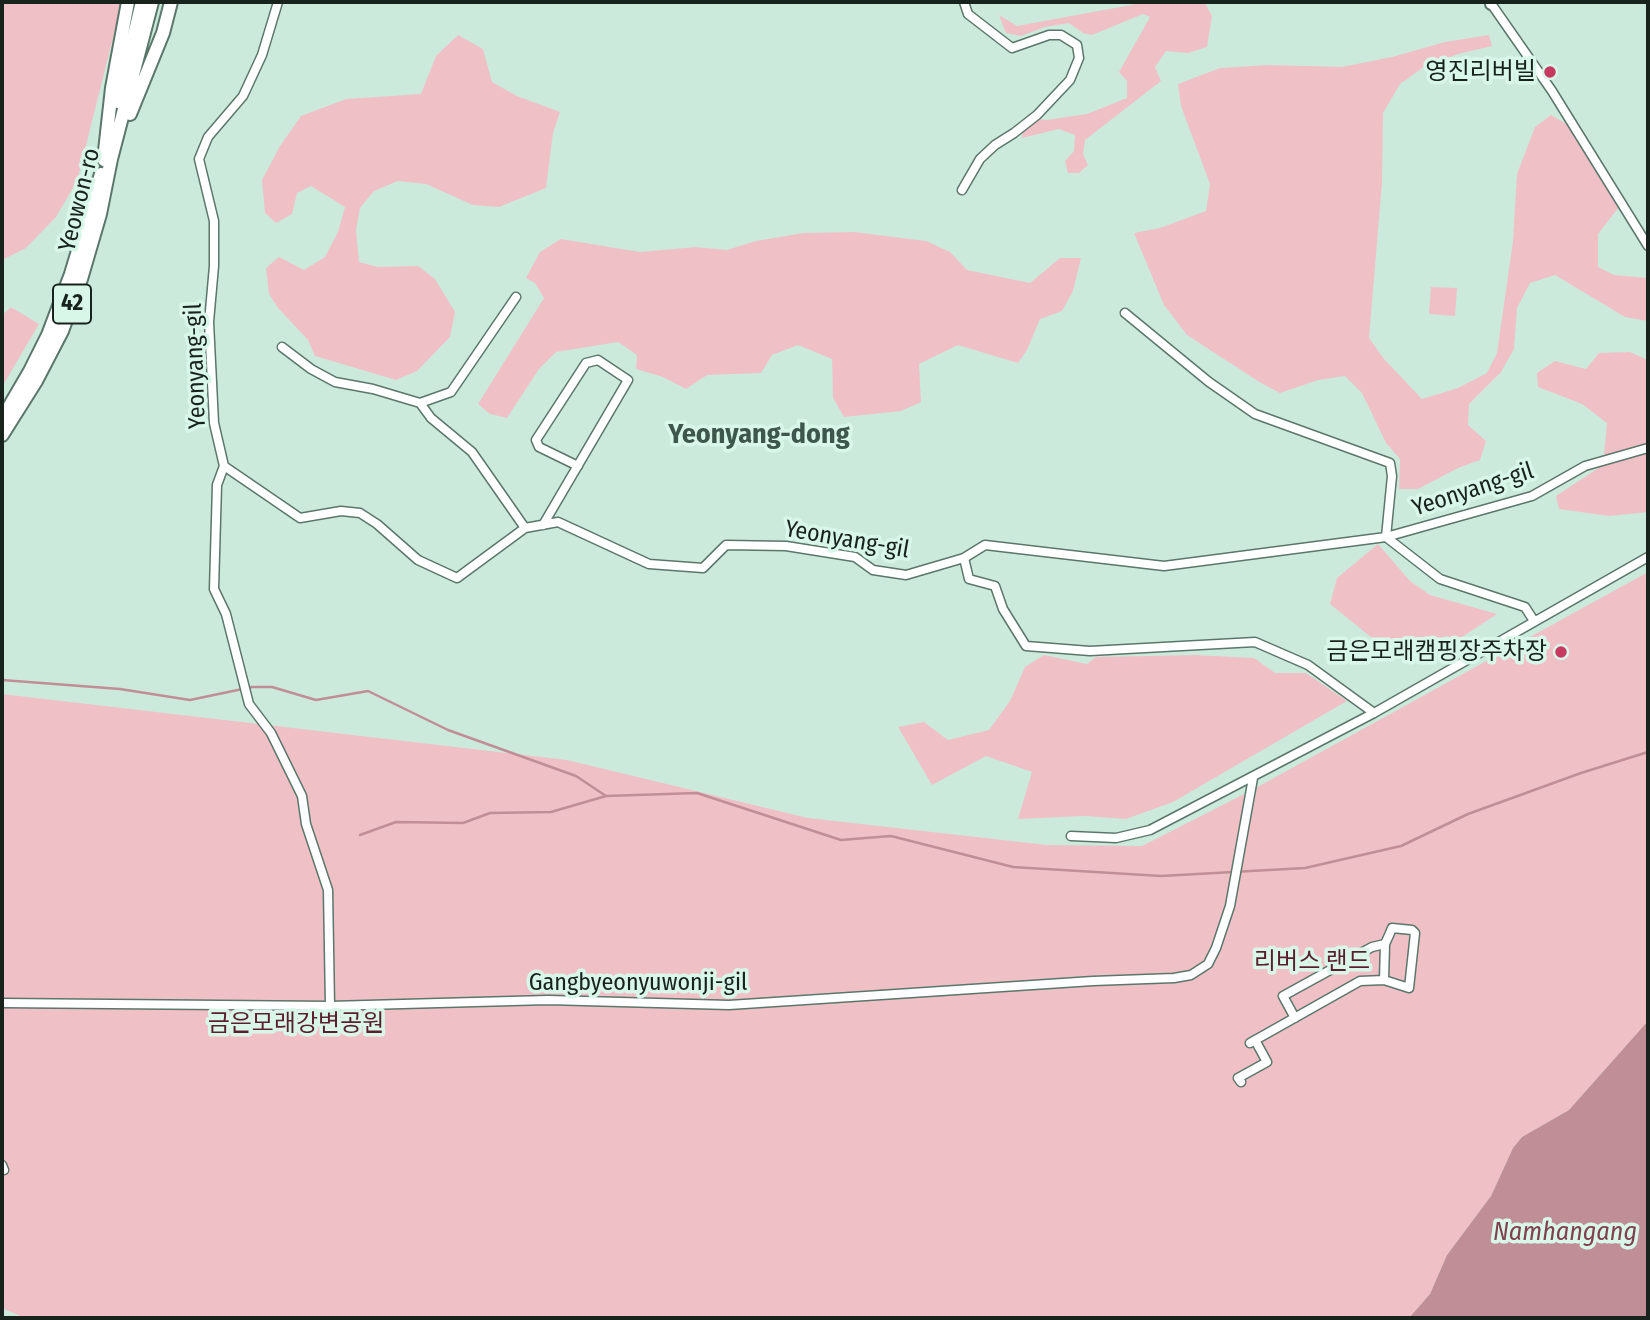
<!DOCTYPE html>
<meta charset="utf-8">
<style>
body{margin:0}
#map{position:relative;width:1650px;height:1320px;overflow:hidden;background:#cceadc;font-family:"Fira Sans Condensed",sans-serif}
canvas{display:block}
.frame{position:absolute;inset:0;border:4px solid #18231e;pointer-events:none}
</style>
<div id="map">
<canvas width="1650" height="1320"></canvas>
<div class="frame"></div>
</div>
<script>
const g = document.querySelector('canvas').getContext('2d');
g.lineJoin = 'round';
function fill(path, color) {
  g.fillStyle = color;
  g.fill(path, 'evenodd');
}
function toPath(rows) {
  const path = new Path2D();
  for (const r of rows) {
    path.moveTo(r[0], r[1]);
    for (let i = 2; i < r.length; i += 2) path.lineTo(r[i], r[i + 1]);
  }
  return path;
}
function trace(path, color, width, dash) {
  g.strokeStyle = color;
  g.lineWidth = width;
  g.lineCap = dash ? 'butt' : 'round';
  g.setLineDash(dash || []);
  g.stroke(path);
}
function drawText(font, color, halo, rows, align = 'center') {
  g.font = font + ' "Fira Sans Condensed","Noto Sans KR",sans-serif';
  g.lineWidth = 7;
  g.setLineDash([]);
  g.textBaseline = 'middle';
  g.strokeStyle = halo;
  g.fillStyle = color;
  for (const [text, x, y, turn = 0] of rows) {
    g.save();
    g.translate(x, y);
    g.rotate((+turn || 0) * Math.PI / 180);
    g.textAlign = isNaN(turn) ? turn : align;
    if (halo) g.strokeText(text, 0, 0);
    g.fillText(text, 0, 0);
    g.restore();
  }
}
fill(toPath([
 [2,2,122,2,77,181,56,217,26,248,2,260],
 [1147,2,1207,2,1206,5,1212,16,1207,47,1188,53,1166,51,1155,67,1161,81,1085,140,1083,154,1088,165,1079,173,1068,173,1065,161,1074,151,1075,135,1059,129,1022,138,1023,130,1036,119,1047,120,1087,114,1127,98,1127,81,1119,72,1150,17,1143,14,1092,35,1083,33,1069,23,1045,27,1021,36,1006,33,999,15,1017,26],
 [458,35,483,49,492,82,517,96,560,112,553,133,546,188,499,207,473,205,426,184,398,181,374,191,360,208,356,230,359,262,378,267,418,266,435,279,455,312,450,337,417,371,396,380,315,356,308,340,278,308,269,294,266,268,279,257,304,270,325,257,338,232,345,207,311,186,297,193,292,214,276,223,265,213,262,180,280,146,301,116,346,99,421,94,436,56],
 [1489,35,1492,46,1458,54,1424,67,1400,84,1383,113,1382,183,1369,338,1384,359,1422,399,1458,388,1487,373,1497,353,1513,241,1517,174,1535,127,1551,115,1568,125,1619,207,1598,234,1598,267,1614,275,1648,278,1648,321,1625,317,1555,275,1530,283,1517,308,1514,349,1501,372,1469,404,1468,425,1486,441,1480,460,1458,468,1418,489,1399,489,1400,459,1386,443,1362,393,1345,376,1318,380,1280,393,1261,383,1187,335,1164,305,1134,233,1160,228,1206,211,1210,184,1181,106,1178,84,1220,68,1269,65,1342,67,1392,57,1445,42],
 [854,232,926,241,950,252,967,270,1030,283,1060,258,1081,258,1073,291,1062,311,1040,319,1027,350,1018,363,958,345,919,364,921,402,901,411,844,417,833,398,832,359,798,345,772,355,761,373,707,375,686,389,663,377,636,369,637,355,618,342,556,352,539,369,507,418,490,414,478,404,544,298,535,283,526,278,540,252,561,239,640,252,696,247,727,250,756,241,803,233],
 [1431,287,1457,288,1455,316,1429,314],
 [11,307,39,324,2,387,2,315],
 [1630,352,1648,360,1648,512,1609,516,1559,509,1556,496,1603,465,1607,423,1582,404,1538,387,1537,373,1555,361,1586,369,1599,353],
 [1378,544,1410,581,1430,595,1497,614,1456,641,1447,636,1392,654,1330,604,1337,578],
 [1648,572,1648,1021,1569,1110,1522,1137,1513,1148,1491,1196,1447,1255,1430,1294,1409,1318,25,1318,2,1308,2,694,567,760,808,818,1047,845,1142,846,1252,790],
 [1044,655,1087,664,1096,657,1195,655,1254,658,1275,673,1306,673,1347,701,1173,802,1126,819,1084,816,1018,819,1032,772,986,756,932,785,898,727,924,722,948,740,989,730,1010,701,1025,667]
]), '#f0c0c7');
fill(toPath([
 [1648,1021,1648,1318,1409,1318,1430,1294,1447,1255,1491,1196,1513,1148,1522,1137,1569,1110]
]), '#c08e96');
trace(toPath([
 [2,680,120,689,190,700,252,687,272,687,316,700,368,691,448,730,576,776,606,796],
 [360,835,396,822,463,823,490,813,551,812,606,796,697,793,841,840,891,836,1013,867,1161,876,1305,868,1401,846,1468,814,1581,773,1648,752]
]), '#c08e96', 2.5);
const minor = toPath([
 [278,2,262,55,243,96,208,137,199,159,214,221,214,266,209,322,214,423,224,466,300,518,341,511,360,513,377,524,418,560,457,578,525,528,558,522,649,564,703,568,726,545,786,546,855,557,873,570,906,575,964,558,985,545,1164,566,1386,537,1532,496,1585,466,1648,448],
 [1490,2,1552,91,1648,246],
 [962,190,980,159,995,145,1014,133,1037,115,1070,80,1079,58,1077,45,1061,35,1049,35,1012,48,968,14,964,2],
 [1125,313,1209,382,1255,414,1390,463,1392,476,1386,537,1440,579,1525,607,1534,621],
 [282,347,311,369,335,382,373,389,420,403,431,418,472,452,525,528],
 [420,403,451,392,516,297],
 [224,466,217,485,214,589,226,614,249,704,271,733,302,796,306,824,328,890,330,1006],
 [543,525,628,380,598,360,586,363,536,440,539,447,578,466],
 [964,558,969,579,995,586,1003,609,1026,646,1090,651,1255,642,1308,665,1374,713],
 [1071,836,1116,838,1150,830,1374,713,1648,557],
 [2,1003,330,1006,548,1000,729,1005,1093,981,1174,978,1191,975,1208,964,1216,948,1230,906,1253,778],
 [1295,1018,1283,996,1372,947,1385,944],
 [1250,1043,1360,981,1384,980,1409,988,1415,933,1412,930,1392,928,1390,933,1385,944,1384,980],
 [1241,1082,1238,1078,1267,1062,1255,1040],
 [2,1165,4,1170]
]);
const major = toPath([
 [1491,4,1491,2]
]);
const highway = toPath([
 [118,102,142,2],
 [130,114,163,33,171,2],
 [104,160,112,88,128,2],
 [2,419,30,371,48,335,71,274,101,174],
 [2,435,36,381,62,331,81,279,100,214,111,159,152,2]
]);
trace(minor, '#5b766a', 11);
trace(major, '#5b766a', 14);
trace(highway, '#5b766a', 16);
trace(minor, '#fff', 8);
trace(major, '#fff', 10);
trace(highway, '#fff', 12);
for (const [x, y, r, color] of [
 [1550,72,7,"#c73961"],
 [1561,652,7,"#c73961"]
]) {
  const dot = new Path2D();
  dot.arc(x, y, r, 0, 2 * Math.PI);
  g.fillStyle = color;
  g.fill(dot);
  trace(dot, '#d9f7e9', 2.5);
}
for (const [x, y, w] of [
 [72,304,38]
]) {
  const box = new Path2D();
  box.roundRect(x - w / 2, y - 19.5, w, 39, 5);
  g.fillStyle = '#d9f7e9';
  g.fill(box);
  trace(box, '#18231e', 2);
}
drawText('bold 23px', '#18231e', null, [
 ["42",72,304]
]);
drawText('24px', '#18231e', '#d9f7e9', [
 ["영진리버빌",1536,72],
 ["금은모래캠핑장주차장",1547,652]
], 'right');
drawText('24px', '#18231e', '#d9f7e9', [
 ["Yeowon-ro",80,200,-76],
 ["Yeonyang-gil",196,366,-92],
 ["Yeonyang-gil",1473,490,-18],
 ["Yeonyang-gil",847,540,10],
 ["Gangbyeonyuwonji-gil",638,983]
]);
drawText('24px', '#5b1e2d', '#d9f7e9', [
 ["리버스 랜드",1312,962],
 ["금은모래강변공원",296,1024]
]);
drawText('italic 26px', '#81404d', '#d9f7e9', [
 ["Namhangang",1565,1233]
]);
drawText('bold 28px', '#3d574c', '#d9f7e9', [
 ["Yeonyang-dong",759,435]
]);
</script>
